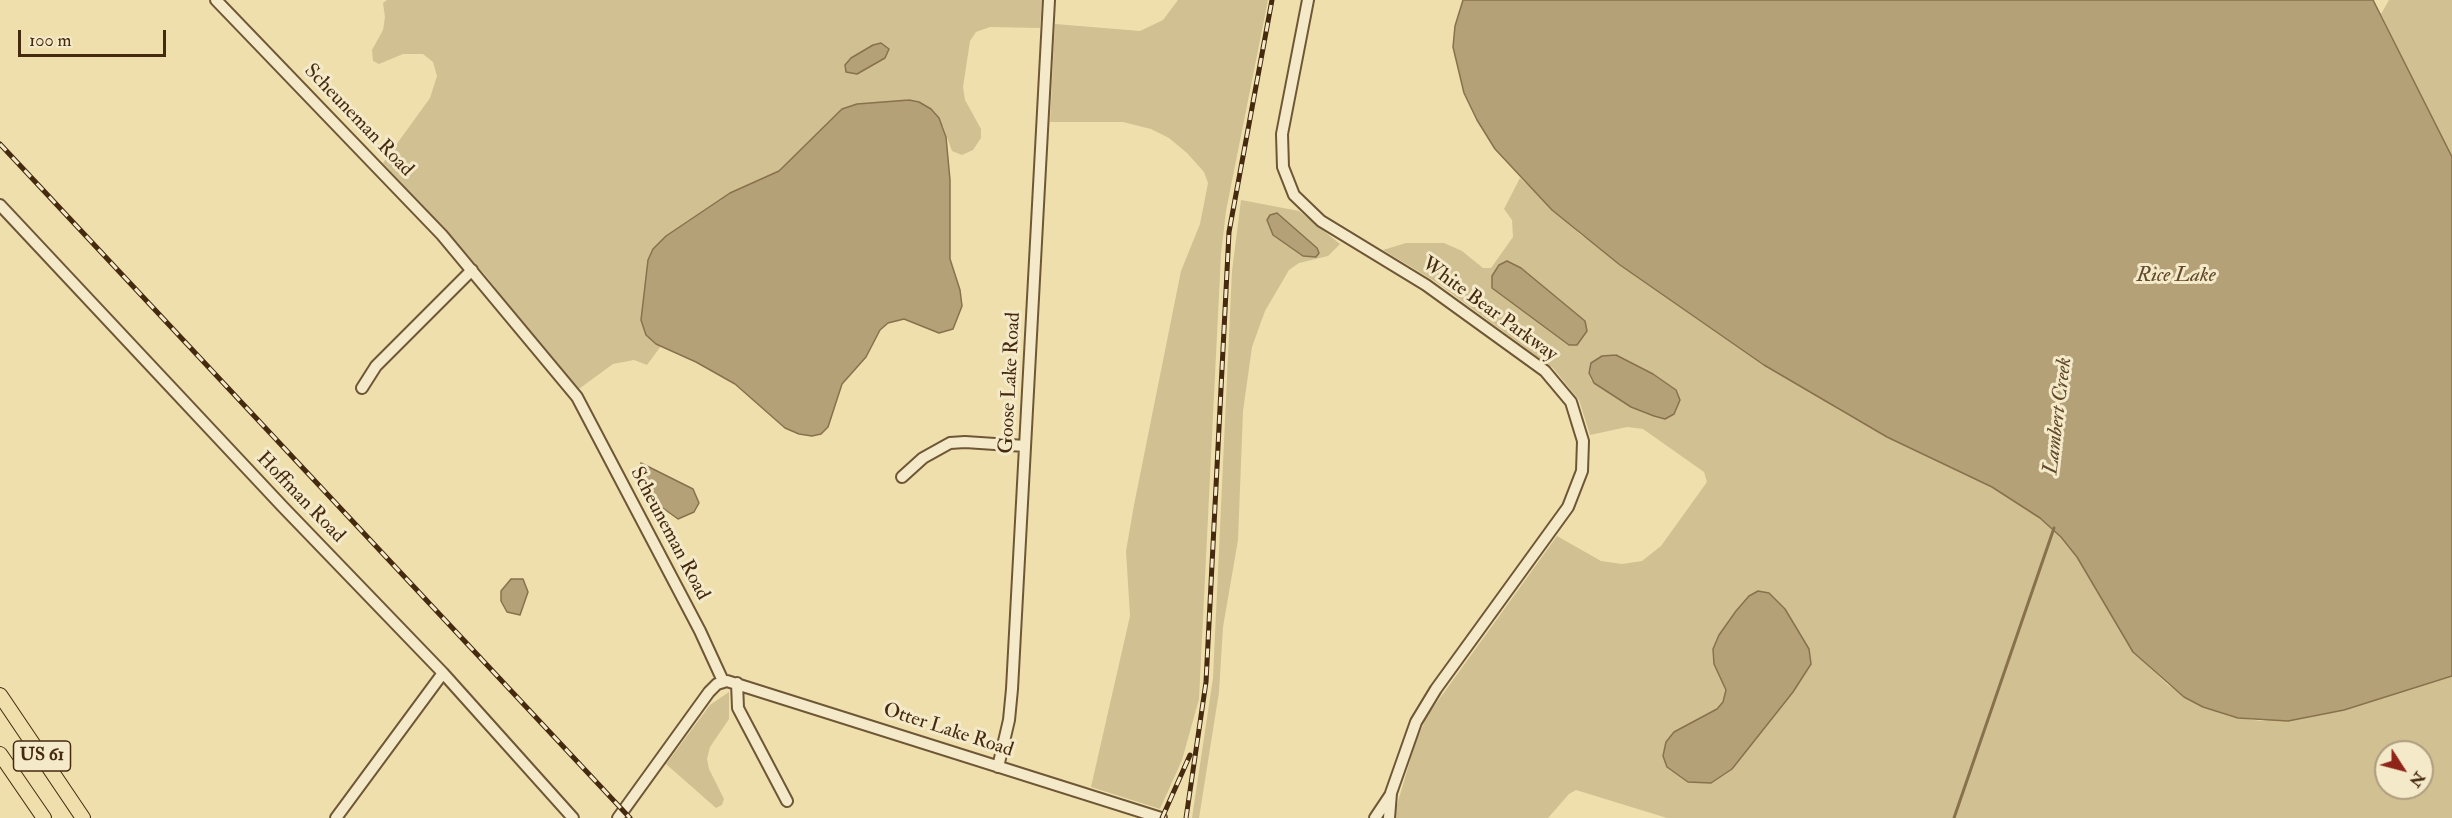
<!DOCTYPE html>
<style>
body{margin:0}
#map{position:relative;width:2452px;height:818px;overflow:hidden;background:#eedfad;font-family:"IM FELL Double Pica",serif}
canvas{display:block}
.north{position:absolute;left:2374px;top:740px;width:60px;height:60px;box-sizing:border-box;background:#f4eaca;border:2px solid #ae9d7f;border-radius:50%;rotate:126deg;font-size:16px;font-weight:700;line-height:24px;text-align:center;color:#452a0f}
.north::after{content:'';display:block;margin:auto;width:21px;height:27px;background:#8f2418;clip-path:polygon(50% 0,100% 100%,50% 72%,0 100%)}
.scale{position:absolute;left:18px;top:30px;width:148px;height:27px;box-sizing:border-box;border:3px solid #452a0f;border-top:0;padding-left:8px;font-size:18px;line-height:21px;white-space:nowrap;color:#452a0f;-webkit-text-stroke:4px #f4eaca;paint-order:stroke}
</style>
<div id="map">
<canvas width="2452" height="818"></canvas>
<div class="north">N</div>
<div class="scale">100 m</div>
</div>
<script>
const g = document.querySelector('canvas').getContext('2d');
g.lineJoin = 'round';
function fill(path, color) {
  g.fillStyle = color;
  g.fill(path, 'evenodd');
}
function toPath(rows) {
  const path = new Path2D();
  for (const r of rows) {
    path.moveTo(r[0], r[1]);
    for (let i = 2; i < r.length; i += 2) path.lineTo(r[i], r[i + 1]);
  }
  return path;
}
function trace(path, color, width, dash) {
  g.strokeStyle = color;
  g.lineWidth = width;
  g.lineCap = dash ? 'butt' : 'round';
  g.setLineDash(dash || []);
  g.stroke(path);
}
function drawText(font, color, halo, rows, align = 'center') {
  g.font = font + ' "IM FELL Double Pica",serif';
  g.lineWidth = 6;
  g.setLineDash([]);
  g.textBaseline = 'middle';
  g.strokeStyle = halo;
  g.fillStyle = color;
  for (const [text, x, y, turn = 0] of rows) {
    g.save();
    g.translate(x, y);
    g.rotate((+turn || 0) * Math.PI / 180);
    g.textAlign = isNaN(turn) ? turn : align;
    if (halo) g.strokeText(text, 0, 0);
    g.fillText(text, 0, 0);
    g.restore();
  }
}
fill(toPath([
 [387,0,1042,0,1040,28,990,27,976,32,970,41,963,87,965,100,981,129,981,138,973,150,962,155,952,151,943,126,646,335,661,346,647,365,634,360,613,364,576,391,486,276,383,163,430,98,437,76,433,62,423,54,403,54,379,64,373,61,372,50,383,30,385,17,383,3],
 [1178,0,1268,0,1226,211,1221,254,1199,699,1182,760,1160,809,1091,787,1130,616,1126,551,1134,505,1181,271,1200,224,1208,183,1204,172,1187,153,1169,138,1151,129,1123,122,1050,122,1055,24,1140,31,1163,20],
 [2389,0,2452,0,2452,157,2381,14],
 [1520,178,1581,235,1839,410,1887,437,1992,487,2040,518,2061,537,2077,557,2133,652,2168,685,2202,707,2239,718,2261,721,2344,710,2452,676,2452,818,1667,818,1576,790,1569,794,1548,818,1393,818,1416,741,1427,716,1557,536,1601,561,1622,564,1642,561,1661,546,1707,482,1704,472,1643,429,1627,427,1590,435,1579,400,1553,368,1436,282,1383,250,1406,243,1444,243,1462,251,1483,268,1491,268,1513,237,1512,220,1504,209],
 [1616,355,1653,374,1676,390,1660,418,1631,407,1591,380,1588,371,1602,356],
 [2386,752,2422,752,2422,788,2386,788],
 [1241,200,1299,211,1340,244,1328,256,1299,263,1289,270,1265,311,1252,347,1243,411,1238,540,1223,627,1219,692,1199,818,1192,818,1213,678,1232,271],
 [729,692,729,719,710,747,707,759,709,769,724,799,722,805,716,808,666,764,710,705]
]), '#d1c092');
const water = toPath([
 [1463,0,2373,0,2452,157,2452,676,2344,710,2288,721,2238,718,2203,707,2184,697,2133,652,2077,557,2061,537,2040,518,1992,487,1887,437,1764,365,1620,265,1552,210,1495,149,1477,120,1464,93,1453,47,1455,26,1463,0],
 [881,43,889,49,885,58,857,74,846,72,845,65,851,58,873,45,881,43],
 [909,100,919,102,931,109,939,118,946,137,950,180,950,259,960,290,962,306,953,329,939,333,904,319,888,323,880,330,866,357,842,384,828,427,821,434,812,436,799,434,785,428,735,384,696,362,656,344,646,335,641,320,648,260,653,249,666,236,730,193,779,171,842,109,857,104,909,100],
 [1277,213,1317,248,1319,253,1316,257,1303,256,1273,235,1267,220,1270,215,1277,213],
 [1507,261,1521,268,1585,321,1587,331,1577,345,1569,345,1492,288,1492,276,1499,265,1507,261],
 [1616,355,1653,374,1676,390,1680,400,1674,414,1665,419,1654,416,1631,407,1594,383,1589,373,1591,363,1602,356,1616,355],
 [641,463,693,489,699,503,694,512,678,519,656,503,638,475,641,463],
 [511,579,523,579,528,592,520,615,507,612,501,601,501,591,511,579],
 [1758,591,1769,593,1785,609,1809,649,1811,664,1793,692,1732,769,1711,783,1688,782,1667,767,1663,756,1666,742,1674,732,1717,709,1723,702,1726,690,1714,664,1713,649,1719,635,1736,611,1749,596,1758,591]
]);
fill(water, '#b5a177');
trace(water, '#88714d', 1.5);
trace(toPath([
 [1954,818,2054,528]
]), '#88714d', 3);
const minor = toPath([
 [216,0,442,235,577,397,700,631,723,681],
 [1308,0,1282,134,1283,167,1294,195,1321,221,1426,285,1545,371,1571,402,1583,441,1582,471,1568,507,1436,689,1416,722,1391,793,1389,818],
 [0,205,283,507,443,673,573,818],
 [362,388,376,366,472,270],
 [902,477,923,458,950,443,965,442,1025,446],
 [737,683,738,708,787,801],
 [998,767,1009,720,1012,689,1049,0],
 [336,818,443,673],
 [618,818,709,692,717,684,727,681,1161,818],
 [1375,818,1391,794]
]);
const major = toPath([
 [0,695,83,818],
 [0,754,44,818]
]);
trace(minor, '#6f5736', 14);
trace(major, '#452a0f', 16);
trace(minor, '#f4eaca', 10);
trace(major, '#eedfad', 14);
const rail = toPath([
 [0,144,630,818],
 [1162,818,1190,755],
 [1186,818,1206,682,1229,232,1272,0]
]);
trace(rail, '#452a0f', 5);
trace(rail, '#f4eaca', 3, [9]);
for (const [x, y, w] of [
 [42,756,57]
]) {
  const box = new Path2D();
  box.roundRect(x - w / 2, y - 15, w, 30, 4.5);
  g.fillStyle = '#f4eaca';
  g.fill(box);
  trace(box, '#452a0f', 1.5);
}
drawText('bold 18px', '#452a0f', null, [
 ["US 61",42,756]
]);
drawText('20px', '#452a0f', '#f4eaca', [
 ["Scheuneman Road",358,121,46],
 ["White Bear Parkway",1489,310,36],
 ["Goose Lake Road",1011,383,-87],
 ["Hoffman Road",300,498,46],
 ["Scheuneman Road",669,534,62],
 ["Otter Lake Road",948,731,18]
]);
drawText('italic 21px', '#614829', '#f4eaca', [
 ["Rice Lake",2176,276],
 ["Lambert Creek",2059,416,-83]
]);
</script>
